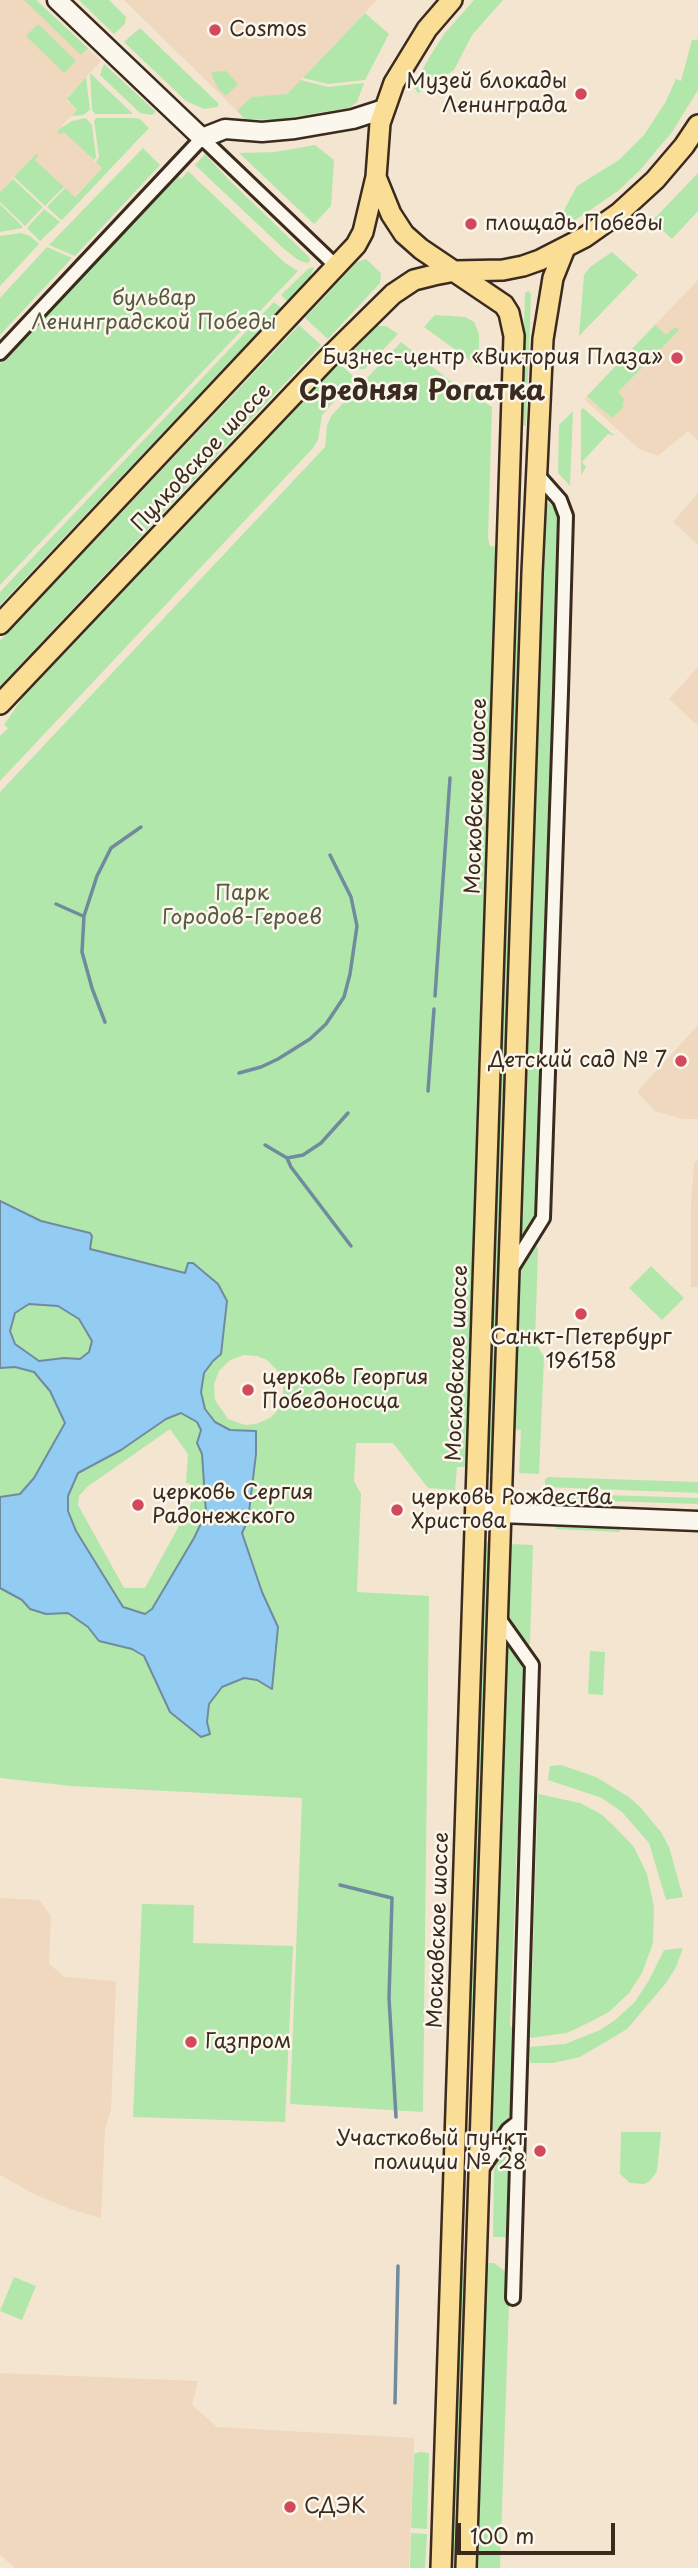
<!DOCTYPE html>
<meta charset="utf-8">
<style>
body{margin:0}
#map{position:relative;width:698px;height:2568px;overflow:hidden;background:#f4e5d1;font-family:"Playpen Sans",sans-serif}
canvas{display:block}
.scale{position:absolute;left:457px;top:2523px;width:158px;height:32px;box-sizing:border-box;border:4px solid #3b2a1e;border-top:0;padding-left:9px;font-size:21px;line-height:24px;white-space:nowrap;color:#3b2a1e;-webkit-text-stroke:5px #fbf7ec;paint-order:stroke}
</style>
<div id="map">
<canvas width="698" height="2568"></canvas>
<div class="scale">100 m</div>
</div>
<script>
const g = document.querySelector('canvas').getContext('2d');
g.lineJoin = 'round';
function fill(path, color) {
  g.fillStyle = color;
  g.fill(path, 'evenodd');
}
function toPath(rows) {
  const path = new Path2D();
  for (const r of rows) {
    path.moveTo(r[0], r[1]);
    for (let i = 2; i < r.length; i += 2) path.lineTo(r[i], r[i + 1]);
  }
  return path;
}
function trace(path, color, width, dash) {
  g.strokeStyle = color;
  g.lineWidth = width;
  g.lineCap = dash ? 'butt' : 'round';
  g.setLineDash(dash || []);
  g.stroke(path);
}
function drawText(font, color, halo, rows, align = 'center') {
  g.font = font + ' "Playpen Sans",sans-serif';
  g.lineWidth = 5;
  g.setLineDash([]);
  g.textBaseline = 'middle';
  g.strokeStyle = halo;
  g.fillStyle = color;
  for (const [text, x, y, turn = 0] of rows) {
    g.save();
    g.translate(x, y);
    g.rotate((+turn || 0) * Math.PI / 180);
    g.textAlign = isNaN(turn) ? turn : align;
    if (halo) g.strokeText(text, 0, 0);
    g.fillText(text, 0, 0);
    g.restore();
  }
}
fill(toPath([
 [0,0,35,0,101,61,68,97,67,101,77,110,57,131,65,132,102,168,74,197,35,160,35,155,0,192],
 [124,0,377,0,290,92,284,95,251,97,237,111],
 [698,280,698,441,688,431,658,456,639,449,584,399],
 [698,493,698,545,673,522],
 [698,667,698,726,669,699],
 [698,1025,698,1119,682,1119,655,1111,637,1092],
 [698,1160,698,1287,691,1287,691,1205,694,1163],
 [0,1898,39,1900,51,1916,49,1964,65,1977,116,1981,111,2109,105,2129,101,2218,73,2210,36,2195,0,2175],
 [0,2373,198,2381,192,2405,217,2427,414,2438,409,2568,15,2568,0,2555]
]), '#efd8be');
fill(toPath([
 [24,0,36,0,88,48,81,55],
 [79,0,109,0,126,17,125,24,114,34],
 [474,0,503,0,472,35,454,70,418,93,413,86,429,58,444,34],
 [365,13,389,34,365,80,328,84,303,78],
 [38,24,76,61,64,73,26,36],
 [140,28,219,104,217,107,204,109,186,101,124,42],
 [698,37,698,90,672,132,640,170,618,191,565,227,557,223,577,186,619,160,644,135,665,103,676,79,681,81,692,40,697,40],
 [104,64,155,111,155,112,152,115,140,113,100,75],
 [226,71,238,84,226,96,217,87,211,72],
 [90,73,132,113,132,114,95,114,92,110],
 [86,77,90,110,83,115,72,116,77,110,67,99],
 [301,80,328,87,364,83,357,102,349,108,275,120,245,119,237,111,251,97,287,94],
 [86,118,92,125,96,157,94,160,65,133,57,134,59,129,72,121],
 [96,118,135,118,140,119,149,128,62,220,60,219,47,207,65,188,75,197,102,168,96,162,99,157,94,121],
 [315,145,334,160,331,206,314,224,239,153,275,152],
 [143,148,160,165,75,256,49,245],
 [36,154,38,155,35,160,64,187,45,206,14,177],
 [205,154,229,180,309,257,310,261,307,263,298,260,283,248,195,165],
 [188,171,285,263,298,271,0,585,0,364,178,176,181,179],
 [698,173,698,211,672,239,652,221],
 [13,179,43,207,25,226,0,202,0,192],
 [0,204,22,226,23,228,0,232],
 [44,209,60,222,40,241,27,228],
 [21,233,30,236,39,244,0,286,0,236],
 [47,247,72,258,0,335,0,298],
 [612,252,638,275,579,336,584,275,590,267],
 [366,259,381,273,380,283,328,339,305,318,357,262],
 [314,267,310,277,287,301,281,295,308,269],
 [528,291,531,294,526,426,521,425,525,293],
 [274,302,281,308,0,605,0,592],
 [435,315,465,317,474,322,479,334,479,367,424,327],
 [299,325,321,345,0,686,0,641],
 [655,325,666,335,675,327,679,330,618,392,625,400,622,404,624,406,612,418,587,396],
 [377,326,386,326,398,334,365,369,360,369,346,356],
 [401,342,448,379,492,407,488,538,490,546,497,547,467,1467,457,1467,455,1490,428,1488,393,1443,356,1443,354,1481,361,1494,357,1592,429,1596,423,2112,290,2104,302,1798,71,1786,0,1778,0,792,325,447,327,425,332,415],
 [244,1355,257,1356,267,1360,277,1370,283,1386,283,1395,277,1411,270,1418,256,1424,245,1425,228,1419,215,1400,214,1384,219,1371,230,1360],
 [170,1429,188,1454,186,1483,190,1484,191,1504,145,1588,124,1588,78,1505,79,1496,87,1487],
 [339,363,353,376,354,380,322,415,318,440,313,448,0,781,0,736,8,728,4,725,23,697],
 [583,408,615,436,608,434,582,462,586,467,581,475,581,410],
 [573,411,570,486,558,473,559,425],
 [549,503,553,506,561,527,538,1216,524,1237,520,1234,543,540,544,506],
 [515,592,521,592,492,1473,486,1473],
 [536,1245,538,1249,535,1342,544,1357,539,1474,519,1473,521,1430,514,1429,519,1270,531,1246],
 [651,1266,684,1298,662,1320,629,1288],
 [548,1477,698,1482,698,1493,545,1487,545,1479],
 [545,1493,698,1498,698,1504,545,1499],
 [556,1522,618,1524,620,1532,556,1529],
 [484,1542,490,1543,474,2040,468,2039],
 [510,1544,533,1545,530,1643,527,1648,523,1646,507,1613],
 [509,1644,513,1646,523,1663,528,1681,524,1837,517,1840,510,2026,517,2029,515,2104,496,2142,492,2145,506,1648],
 [590,1651,605,1652,603,1695,588,1694],
 [561,1765,596,1777,629,1797,641,1808,661,1832,669,1847,683,1897,666,1900,649,1843,622,1812,602,1798,548,1780,550,1766],
 [538,1794,580,1803,601,1814,613,1825,634,1847,647,1874,654,1907,653,1943,642,1973,629,1993,609,2012,584,2025,567,2033,530,2038],
 [142,1904,194,1905,193,1943,293,1946,285,2122,133,2117],
 [683,1948,676,1967,666,1983,627,2029,580,2057,553,2063,530,2063,529,2047,565,2044,600,2030,615,2020,634,2003,648,1982,664,1950],
 [621,2132,661,2132,657,2171,650,2181,644,2184,630,2183,620,2174],
 [513,2133,511,2237,493,2237,494,2171,497,2163,494,2160],
 [460,2260,466,2260,456,2568,451,2568],
 [486,2263,494,2263,510,2275,500,2568,476,2568],
 [14,2277,36,2286,22,2320,0,2311],
 [420,2452,429,2453,427,2529,411,2528,414,2454],
 [411,2533,427,2534,425,2568,410,2568]
]), '#b1e7aa');
const water = toPath([
 [0,1201,41,1221,90,1233,92,1236,90,1249,185,1273,188,1263,193,1263,218,1284,227,1301,221,1354,213,1361,204,1373,201,1392,205,1409,215,1422,230,1430,256,1431,256,1454,248,1520,242,1533,262,1592,278,1627,272,1689,257,1680,244,1678,222,1687,209,1704,207,1722,210,1734,201,1737,170,1712,144,1656,132,1649,99,1641,88,1627,68,1613,46,1614,30,1609,22,1600,0,1588,0,1497,20,1494,34,1478,65,1423,50,1391,34,1372,15,1367,0,1368,0,1201],
 [29,1304,58,1306,79,1319,92,1341,89,1352,80,1359,64,1358,39,1361,15,1344,10,1331,15,1313,29,1304],
 [181,1413,197,1422,201,1430,197,1443,202,1454,206,1513,194,1538,152,1609,145,1614,123,1607,76,1531,68,1511,68,1496,78,1473,121,1450,166,1419,181,1413]
]);
fill(water, '#93ccf3');
trace(water, '#708b9e', 2);
trace(toPath([
 [56,904,83,916],
 [435,996,450,778],
 [105,1022,92,988,82,952,84,916,97,876,111,848,141,827],
 [239,1073,261,1067,278,1059,310,1039,326,1024,344,997,350,974,357,926,351,897,330,855],
 [428,1091,434,1009],
 [265,1145,287,1158,303,1155,321,1143,348,1113],
 [287,1158,291,1167,351,1246],
 [340,1885,392,1898,389,1998,396,2117],
 [395,2403,398,2266]
]), '#708b9e', 3.5);
const street = toPath([
 [0,353,202,138,337,267],
 [510,1271,543,1218,561,692,566,516,560,500,536,473],
 [498,1617,532,1665,513,2298],
 [480,2172,508,2130,518,2122]
]);
const secondary = toPath([
 [57,0,202,138,225,129,262,132,295,129,353,119,384,109],
 [476,1505,500,1513,698,1521]
]);
const primary = toPath([
 [0,624,356,245,363,232,376,177],
 [0,704,328,358,393,294,414,280,434,275,455,271,503,270,523,266,540,260,585,237,619,213,655,180,684,146,698,125],
 [441,2568,514,336,509,313,504,305,421,249,404,234,391,214,376,177,380,123,394,83,427,29,452,0],
 [466,2568,532,573,543,339,553,278,565,248]
]);
trace(street, '#3b2a1e', 18);
trace(secondary, '#3b2a1e', 23);
trace(primary, '#3b2a1e', 24);
trace(street, '#fbf7ec', 12);
trace(secondary, '#fbf7ec', 18);
trace(primary, '#fbde96', 19);
for (const [x, y, r, color] of [
 [215,30,7,"#d1495b"],
 [581,94,7,"#d1495b"],
 [471,224,7,"#d1495b"],
 [677,358,7,"#d1495b"],
 [681,1061,7,"#d1495b"],
 [581,1314,7,"#d1495b"],
 [248,1390,7,"#d1495b"],
 [138,1505,7,"#d1495b"],
 [397,1510,7,"#d1495b"],
 [191,2042,7,"#d1495b"],
 [540,2151,7,"#d1495b"],
 [290,2507,7,"#d1495b"]
]) {
  const dot = new Path2D();
  dot.arc(x, y, r, 0, 2 * Math.PI);
  g.fillStyle = color;
  g.fill(dot);
  trace(dot, '#fbf7ec', 2.5);
}
drawText('21px', '#3b2a1e', '#fbf7ec', [
 ["Cosmos",229,30],
 ["Музей блокады",567,82,"right"],
 ["Ленинграда",567,106,"right"],
 ["площадь Победы",485,224],
 ["Бизнес-центр «Виктория Плаза»",663,358,"right"],
 ["Детский сад № 7",667,1061,"right"],
 ["Санкт-Петербург",581,1338,"center"],
 ["196158",581,1362,"center"],
 ["церковь Георгия",262,1378],
 ["Победоносца",262,1402],
 ["церковь Сергия",152,1493],
 ["Радонежского",152,1517],
 ["церковь Рождества",411,1498],
 ["Христова",411,1522],
 ["Газпром",205,2042],
 ["Участковый пункт",526,2139,"right"],
 ["полиции № 28",526,2163,"right"],
 ["СДЭК",304,2507]
], 'left');
drawText('21px', '#585941', '#fbf7ec', [
 ["бульвар",154,299],
 ["Ленинградской Победы",154,323],
 ["Парк",242,894],
 ["Городов-Героев",242,918]
]);
drawText('21px', '#3b2a1e', '#fbf7ec', [
 ["Пулковское шоссе",202,458,-47],
 ["Московское шоссе",477,796,-88],
 ["Московское шоссе",458,1363,-88],
 ["Московское шоссе",439,1930,-88]
]);
drawText('bold 28px', '#3b2a1e', '#fbf7ec', [
 ["Средняя Рогатка",422,392]
]);
</script>
